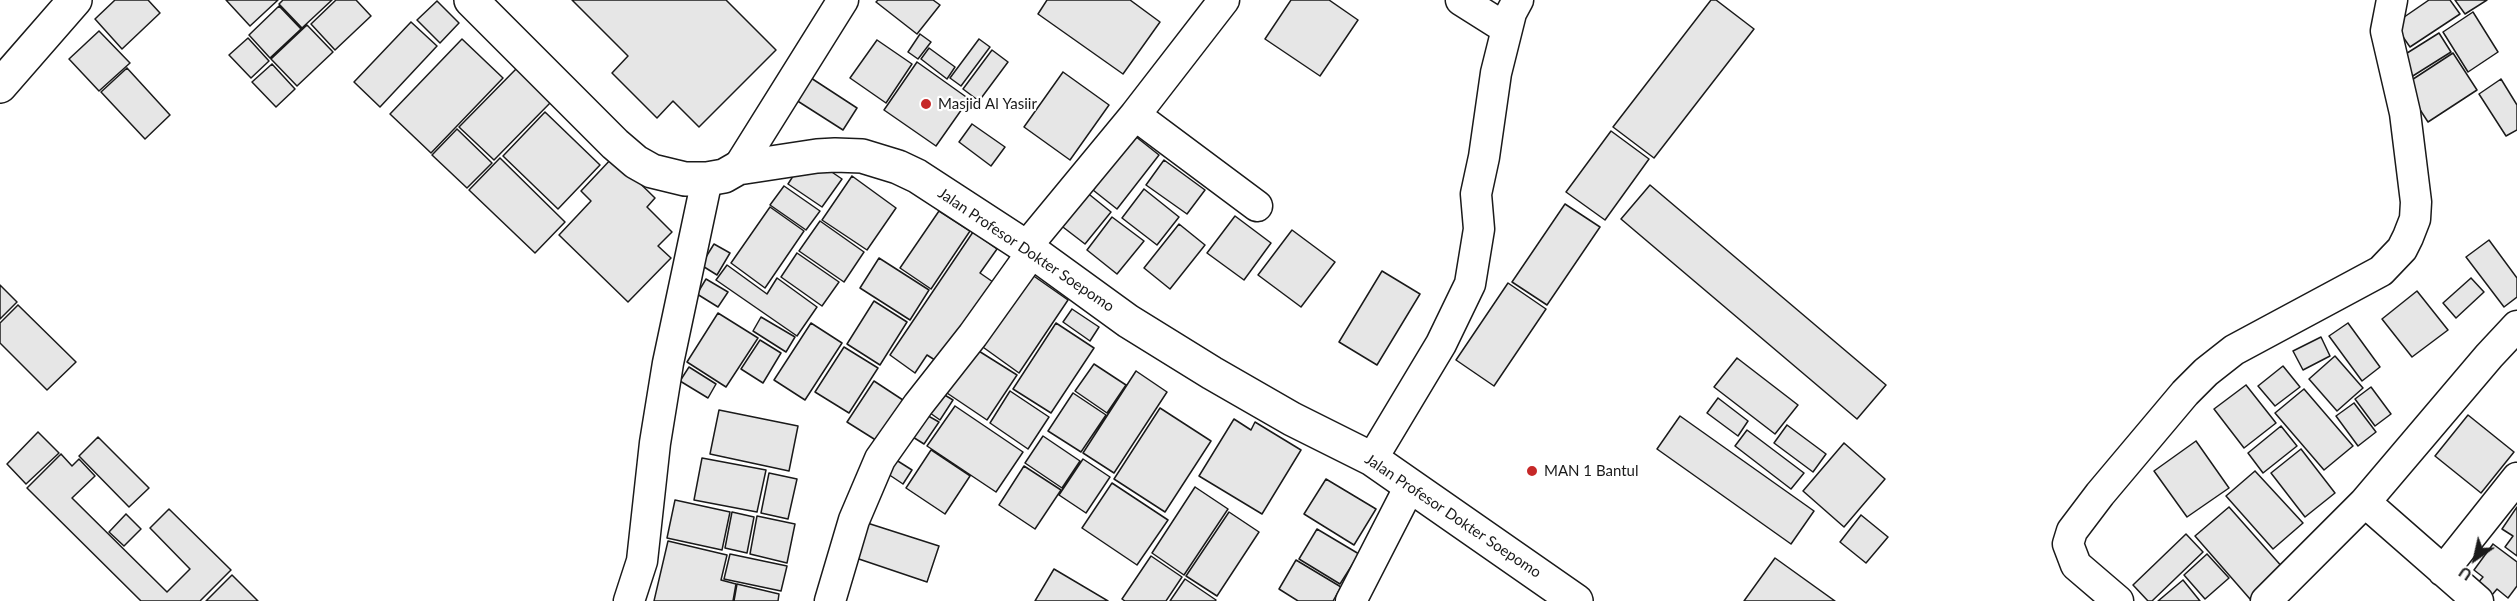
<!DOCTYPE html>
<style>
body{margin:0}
#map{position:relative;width:2517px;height:601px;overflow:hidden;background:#fff;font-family:Lato,sans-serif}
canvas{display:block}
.north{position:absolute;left:2445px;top:529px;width:60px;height:60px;-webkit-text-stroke:4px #fff;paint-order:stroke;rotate:214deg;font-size:16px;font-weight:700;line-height:24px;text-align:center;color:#1a1a1a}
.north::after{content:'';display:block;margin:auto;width:21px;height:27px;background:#1a1a1a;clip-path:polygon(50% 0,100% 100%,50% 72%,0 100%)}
</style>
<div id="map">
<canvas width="2517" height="601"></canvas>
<div class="north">U</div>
</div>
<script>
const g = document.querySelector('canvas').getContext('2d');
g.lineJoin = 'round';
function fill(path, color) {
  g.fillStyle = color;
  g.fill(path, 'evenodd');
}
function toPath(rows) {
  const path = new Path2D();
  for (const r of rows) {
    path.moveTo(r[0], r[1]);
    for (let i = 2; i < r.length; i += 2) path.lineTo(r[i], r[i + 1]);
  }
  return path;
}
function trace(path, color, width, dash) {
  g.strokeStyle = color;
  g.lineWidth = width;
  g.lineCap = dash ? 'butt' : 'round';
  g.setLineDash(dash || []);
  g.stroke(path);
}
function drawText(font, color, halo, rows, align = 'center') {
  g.font = font + ' Lato,sans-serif';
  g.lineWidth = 4.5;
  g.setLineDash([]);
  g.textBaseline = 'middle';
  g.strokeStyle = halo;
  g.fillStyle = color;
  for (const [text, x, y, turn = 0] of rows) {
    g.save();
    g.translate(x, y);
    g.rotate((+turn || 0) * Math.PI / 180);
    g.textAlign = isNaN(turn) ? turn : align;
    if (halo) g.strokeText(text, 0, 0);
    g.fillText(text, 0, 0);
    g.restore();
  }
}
const building = toPath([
 [115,0,148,0,160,13,122,49,95,19,115,0],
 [226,0,278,0,250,26,226,0],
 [283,0,332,0,302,28,279,4,283,0],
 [336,0,356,0,371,16,335,50,311,24,336,0],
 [572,0,726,0,776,50,699,127,673,101,657,118,612,73,628,56,572,0],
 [878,0,933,0,940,5,917,34,876,2,878,0],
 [1047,0,1130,0,1160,22,1123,74,1038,14,1047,0],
 [1291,0,1329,0,1358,20,1320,76,1265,39,1291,0],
 [1711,0,1716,0,1754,29,1654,158,1613,127,1711,0],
 [2429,0,2450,0,2460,14,2410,47,2394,24,2429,0],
 [2455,0,2487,0,2465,14,2455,0],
 [437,1,459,23,440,43,417,20,437,1],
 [279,6,301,29,270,58,249,35,279,6],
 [2473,12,2498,52,2468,72,2443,32,2473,12],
 [411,22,437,46,380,107,354,82,411,22],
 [307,25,333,52,297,86,271,59,307,25],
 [99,31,130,63,99,91,69,59,99,31],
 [2439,33,2451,52,2408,79,2396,60,2439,33],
 [920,34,931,42,918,59,908,52,920,34],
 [248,38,269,61,251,78,229,55,248,38],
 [462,39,503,78,431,153,390,114,462,39],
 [979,39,990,47,961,86,950,78,979,39],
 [877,40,912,64,886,103,850,78,877,40],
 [929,48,955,67,947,79,921,59,929,48],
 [992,50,1008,62,979,101,963,89,992,50],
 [2453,53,2477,90,2428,122,2404,85,2453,53],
 [917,62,969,99,936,146,884,110,917,62],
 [272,64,295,89,276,107,252,82,272,64],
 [518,67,552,101,494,160,459,127,518,67],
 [127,68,170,115,145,139,101,92,127,68],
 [1063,72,1109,105,1070,160,1024,127,1063,72],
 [811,78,857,108,843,130,796,100,811,78],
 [2501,79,2517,105,2517,130,2506,136,2479,94,2501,79],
 [545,112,600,165,558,209,503,156,545,112],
 [972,124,1005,147,991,166,959,142,972,124],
 [457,129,492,163,467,188,432,155,457,129],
 [1611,131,1649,159,1605,220,1566,192,1611,131],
 [1135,136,1159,155,1117,209,1093,190,1135,136],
 [613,157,655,198,647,207,672,232,658,246,671,258,628,302,559,235,591,201,581,191,613,157],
 [500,158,565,222,535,253,469,190,500,158],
 [1164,160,1205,190,1187,214,1146,185,1164,160],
 [823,166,842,179,822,207,788,184,797,170,823,166],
 [852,176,896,208,867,250,822,220,852,176],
 [1650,185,1886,385,1857,419,1621,219,1650,185],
 [784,186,820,211,806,230,770,205,784,186],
 [1144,189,1179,217,1157,245,1122,218,1144,189],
 [1085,191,1111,212,1085,244,1059,224,1085,191],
 [1565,204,1600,227,1547,305,1512,282,1565,204],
 [770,207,804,231,765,288,731,263,770,207],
 [939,211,970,231,931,289,900,268,939,211],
 [1235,216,1271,243,1244,280,1207,253,1235,216],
 [1112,217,1144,241,1117,274,1087,250,1112,217],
 [820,221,864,252,844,282,799,251,820,221],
 [1179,224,1205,245,1170,289,1144,268,1179,224],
 [1292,230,1335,262,1301,307,1258,275,1292,230],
 [973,232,997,249,980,273,993,282,938,362,927,355,915,373,890,355,973,232],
 [2489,240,2517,278,2517,297,2504,307,2466,257,2489,240],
 [714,244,730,253,717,275,701,265,714,244],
 [797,253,839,282,822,306,781,277,797,253],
 [879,258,929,290,910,320,860,288,879,258],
 [727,265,767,294,777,278,817,307,797,336,716,280,727,265],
 [1382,271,1420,294,1377,365,1339,342,1382,271],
 [1028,272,1068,300,1019,373,980,345,1028,272],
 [2471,278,2484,292,2456,318,2443,303,2471,278],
 [706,279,728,292,718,307,697,294,706,279],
 [1508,283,1546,309,1494,386,1456,360,1508,283],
 [0,285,17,302,0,319,0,285],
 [2417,291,2448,330,2412,357,2382,319,2417,291],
 [874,301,907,322,880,365,847,344,874,301],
 [18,305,76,362,47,390,0,343,0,323,18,305],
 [1072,309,1099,327,1090,341,1063,322,1072,309],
 [718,313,758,338,726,387,687,362,718,313],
 [761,317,795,337,786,352,753,331,761,317],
 [811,323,842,343,805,400,774,380,811,323],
 [1056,323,1094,348,1051,413,1013,389,1056,323],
 [2348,323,2380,367,2362,381,2329,336,2348,323],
 [2321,337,2330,356,2303,370,2293,351,2321,337],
 [760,340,781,353,763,383,741,369,760,340],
 [844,347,878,368,849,413,815,392,844,347],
 [974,348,1017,375,987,420,944,391,974,348],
 [2335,356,2363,388,2337,411,2309,379,2335,356],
 [1737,358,1798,405,1775,434,1714,387,1737,358],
 [1094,364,1126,385,1107,413,1075,391,1094,364],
 [2283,366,2300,387,2275,406,2258,386,2283,366],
 [689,367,716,384,708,398,680,381,689,367],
 [1136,371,1167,392,1114,473,1083,453,1136,371],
 [874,381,909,404,882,444,847,422,874,381],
 [2246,385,2276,423,2244,448,2214,409,2246,385],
 [2371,387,2391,414,2375,426,2355,399,2371,387],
 [2304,389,2353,446,2324,470,2275,413,2304,389],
 [938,391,953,400,940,420,923,408,938,391],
 [1010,391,1049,417,1028,449,990,423,1010,391],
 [1073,393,1106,415,1081,452,1048,431,1073,393],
 [1718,398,1748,421,1738,436,1707,413,1718,398],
 [2354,403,2376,432,2358,446,2336,416,2354,403],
 [955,406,1023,452,996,492,927,446,955,406],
 [1160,408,1211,441,1165,512,1114,479,1160,408],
 [719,410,798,426,789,471,710,454,719,410],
 [923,413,939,422,924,444,908,434,923,413],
 [2468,415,2514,452,2481,493,2435,456,2468,415],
 [1680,416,1814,511,1791,544,1657,449,1680,416],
 [1234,419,1251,430,1255,422,1301,450,1262,514,1199,476,1234,419],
 [1787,425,1826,454,1813,472,1774,443,1787,425],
 [2281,426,2297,446,2263,473,2248,453,2281,426],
 [1747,430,1804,473,1791,489,1735,446,1747,430],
 [38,432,59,453,26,484,7,464,38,432],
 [1043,436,1080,461,1062,488,1025,463,1043,436],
 [98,437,149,488,129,507,79,456,98,437],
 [2196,441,2229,488,2187,517,2154,471,2196,441],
 [1844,443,1885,479,1844,527,1803,491,1844,443],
 [2301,449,2335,493,2305,517,2271,473,2301,449],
 [931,450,970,476,945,514,906,488,931,450],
 [61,454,72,466,79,459,95,476,72,498,167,592,190,569,150,528,169,509,231,570,200,601,141,601,27,488,61,454],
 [702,458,766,470,757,512,694,500,702,458],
 [893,458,912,470,903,484,885,472,893,458],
 [1083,459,1110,477,1086,513,1059,495,1083,459],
 [1024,466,1061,490,1035,529,999,505,1024,466],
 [2255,471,2303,523,2273,549,2226,496,2255,471],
 [769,473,797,479,788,519,761,513,769,473],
 [1326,479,1376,509,1354,545,1304,514,1326,479],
 [1112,483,1168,520,1137,565,1082,528,1112,483],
 [1195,487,1228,509,1184,575,1152,553,1195,487],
 [675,500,730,512,722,550,667,538,675,500],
 [2229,507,2284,569,2250,599,2195,536,2229,507],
 [2517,507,2517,556,2505,547,2513,536,2502,529,2517,507],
 [732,512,754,517,747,553,725,548,732,512],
 [1229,512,1259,532,1217,596,1186,576,1229,512],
 [126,514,141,529,124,546,109,532,126,514],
 [1861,515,1888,537,1866,563,1840,542,1861,515],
 [757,516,795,524,787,563,750,554,757,516],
 [861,521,939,546,927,582,850,556,861,521],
 [1317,529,1359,554,1340,584,1299,559,1317,529],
 [2186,534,2203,552,2152,601,2148,601,2133,585,2186,534],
 [668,541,727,555,721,580,736,584,733,601,654,601,668,541],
 [2493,544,2517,562,2517,586,2508,598,2497,589,2492,595,2477,584,2483,577,2474,570,2493,544],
 [730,554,787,566,781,591,724,579,730,554],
 [2207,554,2229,578,2205,599,2184,575,2207,554],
 [1151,556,1182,577,1166,601,1125,601,1122,599,1151,556],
 [1775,558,1835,601,1744,601,1775,558],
 [1296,560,1341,587,1333,601,1298,601,1279,589,1296,560],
 [1054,569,1108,601,1035,601,1054,569],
 [232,575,258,601,206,601,232,575],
 [1185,579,1216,600,1215,601,1170,601,1185,579],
 [2183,580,2200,601,2158,601,2183,580],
 [737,584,779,594,778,601,734,601,737,584]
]);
fill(building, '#e6e6e6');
trace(building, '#1a1a1a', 1.5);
const street = toPath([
 [1461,0,1507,29],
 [1135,115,1257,206],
 [738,168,843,0],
 [1026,247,1135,115,1224,0],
 [1372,459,1441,344,1470,284,1479,229,1476,194,1484,157,1496,73,1511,13,1518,0],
 [2365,502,2478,601],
 [2443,571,2517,478],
 [629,601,642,561,655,443,668,363,707,179],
 [830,601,854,520,880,459,918,405,973,335,1033,251],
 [1351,601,1410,486],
 [2118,601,2076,565,2068,544,2072,531,2100,494,2185,393,2206,372,2234,350,2381,271,2402,249,2408,237,2415,219,2416,202,2405,113,2386,31,2392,0],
 [2266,601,2365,502,2489,356,2517,326]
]);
const secondary = toPath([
 [471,0,615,144,636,162,652,171,685,179,707,179,724,176,738,168,817,156,835,155,862,156,898,167,917,176,1026,247,1128,321,1212,373,1292,419,1372,459,1576,601],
 [0,86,75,0]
]);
trace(street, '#1a1a1a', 33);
trace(secondary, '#1a1a1a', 36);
trace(street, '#fff', 30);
trace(secondary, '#fff', 33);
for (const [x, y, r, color] of [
 [926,104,6,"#c62828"],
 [1532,471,6,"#c62828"]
]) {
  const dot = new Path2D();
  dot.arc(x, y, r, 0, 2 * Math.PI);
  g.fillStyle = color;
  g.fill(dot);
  trace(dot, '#fff', 2);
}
drawText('15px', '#1a1a1a', '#fff', [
 ["Masjid Al Yasiir",938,104],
 ["MAN 1 Bantul",1544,471]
], 'left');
drawText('15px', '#1a1a1a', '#fff', [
 ["Jalan Profesor Dokter Soepomo",1026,250,34],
 ["Jalan Profesor Dokter Soepomo",1453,516,34]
]);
</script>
